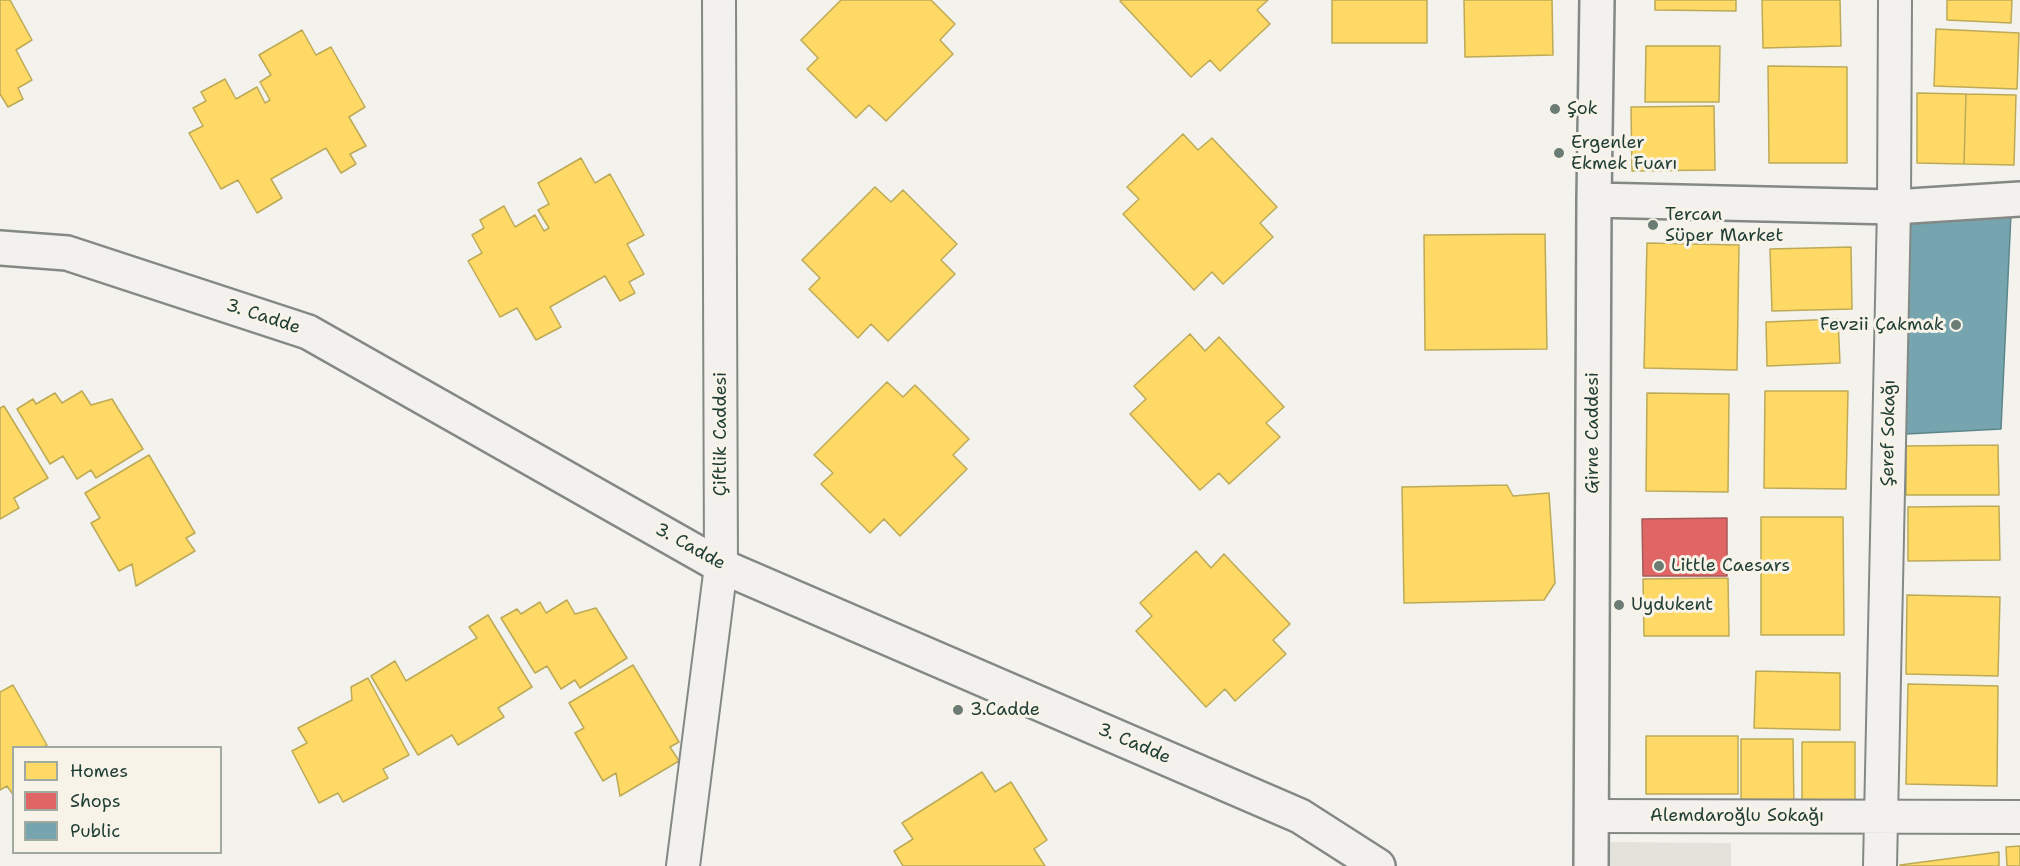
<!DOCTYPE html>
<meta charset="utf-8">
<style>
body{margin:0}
#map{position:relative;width:2020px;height:866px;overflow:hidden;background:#f4f2ec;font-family:"Shantell Sans",sans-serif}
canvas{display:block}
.legend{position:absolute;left:12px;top:746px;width:210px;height:108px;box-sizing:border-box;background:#f7f3e8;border:2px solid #a1aaa0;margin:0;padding:8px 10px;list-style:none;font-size:18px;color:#1f3d34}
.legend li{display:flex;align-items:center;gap:12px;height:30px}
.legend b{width:30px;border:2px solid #a1aaa0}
</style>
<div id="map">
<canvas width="2020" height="866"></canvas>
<ul class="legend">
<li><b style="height:16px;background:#ffd966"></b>Homes</li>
<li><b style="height:16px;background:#e06666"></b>Shops</li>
<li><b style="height:16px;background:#76a5af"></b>Public</li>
</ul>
</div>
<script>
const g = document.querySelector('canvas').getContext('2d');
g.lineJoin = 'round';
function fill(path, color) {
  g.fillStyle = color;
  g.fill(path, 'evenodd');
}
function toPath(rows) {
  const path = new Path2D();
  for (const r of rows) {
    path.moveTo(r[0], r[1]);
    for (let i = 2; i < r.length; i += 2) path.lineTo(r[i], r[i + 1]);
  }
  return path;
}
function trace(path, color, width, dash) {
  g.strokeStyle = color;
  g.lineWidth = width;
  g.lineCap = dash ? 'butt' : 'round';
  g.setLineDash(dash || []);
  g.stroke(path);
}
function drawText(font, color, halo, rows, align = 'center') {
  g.font = font + ' "Shantell Sans",sans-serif';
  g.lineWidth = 6;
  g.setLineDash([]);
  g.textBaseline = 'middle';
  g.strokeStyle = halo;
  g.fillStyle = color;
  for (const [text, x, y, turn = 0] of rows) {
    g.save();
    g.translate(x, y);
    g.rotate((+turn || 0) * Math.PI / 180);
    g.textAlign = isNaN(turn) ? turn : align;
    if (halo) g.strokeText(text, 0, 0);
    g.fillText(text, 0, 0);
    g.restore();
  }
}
fill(toPath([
 [1609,842,1731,843,1731,866,1610,866]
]), '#e4e3db');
const homes = toPath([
 [0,0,10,0,32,40,16,50,32,80,18,88,23,99,8,107,0,94,0,0],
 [841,0,931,0,955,24,940,40,953,54,886,121,869,105,856,118,807,69,818,58,801,40,841,0],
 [1121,0,1268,0,1257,10,1270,24,1220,71,1210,60,1191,77,1120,1,1121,0],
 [1332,0,1427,0,1427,43,1332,43,1332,0],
 [1464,0,1552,0,1553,55,1465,57,1464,0],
 [1655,0,1736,0,1736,11,1655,10,1655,0],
 [1762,0,1840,0,1841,46,1763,48,1762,0],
 [1947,0,2012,0,2011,23,1947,20,1947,0],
 [1936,29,2019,33,2017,89,1934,86,1936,29],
 [302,30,316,55,331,47,365,107,349,117,366,146,350,154,356,164,341,173,326,148,271,179,282,198,257,213,238,180,221,189,189,133,203,126,193,108,206,101,201,92,225,79,236,99,257,87,265,103,270,100,260,82,271,75,259,55,302,30],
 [1646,46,1720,46,1719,102,1645,102,1646,46],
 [1768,66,1847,67,1847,163,1769,163,1768,66],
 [1917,93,1966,94,1964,164,1917,163,1917,93],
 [1966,94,2016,95,2014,165,1964,164,1966,94],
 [1714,106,1715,170,1632,171,1631,107,1714,106],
 [1183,134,1198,150,1212,138,1277,207,1260,223,1273,237,1223,284,1212,272,1194,290,1123,214,1139,199,1127,187,1183,134],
 [581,158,595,183,610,174,644,235,627,244,644,274,629,282,635,293,620,301,605,276,550,307,561,327,536,340,517,308,500,317,468,261,482,253,472,235,484,228,480,220,504,206,515,227,535,215,544,231,549,228,538,210,549,204,538,183,581,158],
 [875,187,891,202,903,190,957,244,941,260,955,274,888,341,871,324,858,338,809,289,820,278,802,260,875,187],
 [1545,234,1547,349,1425,350,1424,235,1545,234],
 [1647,243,1739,245,1737,370,1644,368,1647,243],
 [1851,247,1852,309,1772,311,1770,249,1851,247],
 [1838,319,1840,363,1767,366,1766,322,1838,319],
 [1190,334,1205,351,1219,337,1284,407,1266,423,1280,437,1229,484,1219,473,1200,490,1130,414,1146,399,1134,386,1190,334],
 [887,382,903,397,915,385,969,439,953,455,967,469,900,536,884,519,870,533,821,484,833,473,814,455,887,382],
 [82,391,91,405,112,399,143,449,96,478,91,470,77,479,63,456,50,464,17,409,33,399,36,404,55,393,62,403,82,391],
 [1765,391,1848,391,1846,489,1764,488,1765,391],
 [1647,393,1729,394,1728,492,1646,491,1647,393],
 [4,406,48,478,14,498,19,508,0,519,0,408,4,406],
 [1998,445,1999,495,1906,495,1906,446,1998,445],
 [149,455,195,533,186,538,195,551,136,586,132,564,119,571,91,523,100,518,85,493,149,455],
 [1507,485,1513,496,1549,493,1555,583,1544,600,1404,603,1402,487,1507,485],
 [1999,506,2000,560,1908,561,1908,507,1999,506],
 [1761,517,1843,517,1844,635,1761,635,1761,517],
 [1196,551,1211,568,1224,554,1290,624,1273,640,1286,654,1235,701,1225,689,1206,707,1136,631,1152,616,1140,603,1196,551],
 [1728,578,1729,636,1644,636,1643,579,1728,578],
 [1907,595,2000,597,1998,676,1906,674,1907,595],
 [567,600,575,614,596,608,627,658,580,688,575,680,561,689,547,666,535,673,501,618,517,609,521,614,540,602,546,613,567,600],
 [488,615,532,687,498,708,504,717,458,745,452,735,418,755,371,676,395,661,406,681,477,638,469,627,488,615],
 [633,665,679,742,670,747,679,761,620,796,616,773,603,781,575,733,584,728,569,703,633,665],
 [1756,671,1840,673,1840,730,1754,728,1756,671],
 [368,678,409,755,383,769,388,778,343,802,338,793,319,803,292,751,307,743,298,728,352,700,351,687,368,678],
 [1908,684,1998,686,1997,786,1906,784,1908,684],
 [13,685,47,745,42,748,14,748,14,796,7,786,0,790,0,692,13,685],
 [1646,736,1738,736,1738,794,1646,794,1646,736],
 [1741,739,1793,739,1794,811,1741,811,1741,739],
 [1802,742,1855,742,1855,814,1802,814,1802,742],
 [982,772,995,792,1011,782,1047,840,1034,849,1045,866,903,866,894,851,913,839,902,823,982,772],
 [2020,846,2020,866,2007,866,2006,847,2020,846],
 [1999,852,1999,866,1900,866,1900,865,1999,852]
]);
fill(homes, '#ffd966');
trace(homes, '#bcaa57', 1.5);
const shops = toPath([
 [1727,518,1727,576,1643,576,1642,519,1727,518]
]);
fill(shops, '#e06666');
trace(shops, '#a65a57', 1.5);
const public = toPath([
 [2011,213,2001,429,1906,434,1906,221,2011,213]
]);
fill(public, '#76a5af');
trace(public, '#5c868a', 1.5);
const minor = toPath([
 [1591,816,2020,817],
 [683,866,721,566,719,0],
 [1880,866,1894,207,1895,0]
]);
const tertiary = toPath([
 [1594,200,1894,207,2020,199],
 [0,248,67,253,308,332,721,566,1300,816,1378,866],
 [1591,866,1594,200,1597,0]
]);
trace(minor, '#848985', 36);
trace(tertiary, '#848985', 38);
trace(minor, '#f2f1ed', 32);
trace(tertiary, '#f2f1ed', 33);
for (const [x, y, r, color] of [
 [1555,109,6,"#6a7c74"],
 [1559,153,6,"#6a7c74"],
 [1653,225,6,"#6a7c74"],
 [1956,325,6,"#6a7c74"],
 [1659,566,6,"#6a7c74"],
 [1619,605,6,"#6a7c74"],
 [958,710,6,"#6a7c74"]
]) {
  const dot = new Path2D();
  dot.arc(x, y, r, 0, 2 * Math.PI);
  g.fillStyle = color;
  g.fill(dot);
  trace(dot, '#f7f3e8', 2);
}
drawText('18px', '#1f3d34', '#f7f3e8', [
 ["Şok",1567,109],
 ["Ergenler",1571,143],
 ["Ekmek Fuarı",1571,164],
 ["Tercan",1665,215],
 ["Süper Market",1665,236],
 ["Fevzii Çakmak",1944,325,"right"],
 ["Little Caesars",1671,566],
 ["Uydukent",1631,605],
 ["3.Cadde",970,710]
], 'left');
drawText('18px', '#1f3d34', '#f7f3e8', [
 ["3. Cadde",263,317,18],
 ["Girne Caddesi",1593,433,-90],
 ["Şeref Sokağı",1889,433,-89],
 ["Çiftlik Caddesi",721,434,-90],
 ["3. Cadde",690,547,29],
 ["3. Cadde",1134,744,23],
 ["Alemdaroğlu Sokağı",1737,816]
]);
</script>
